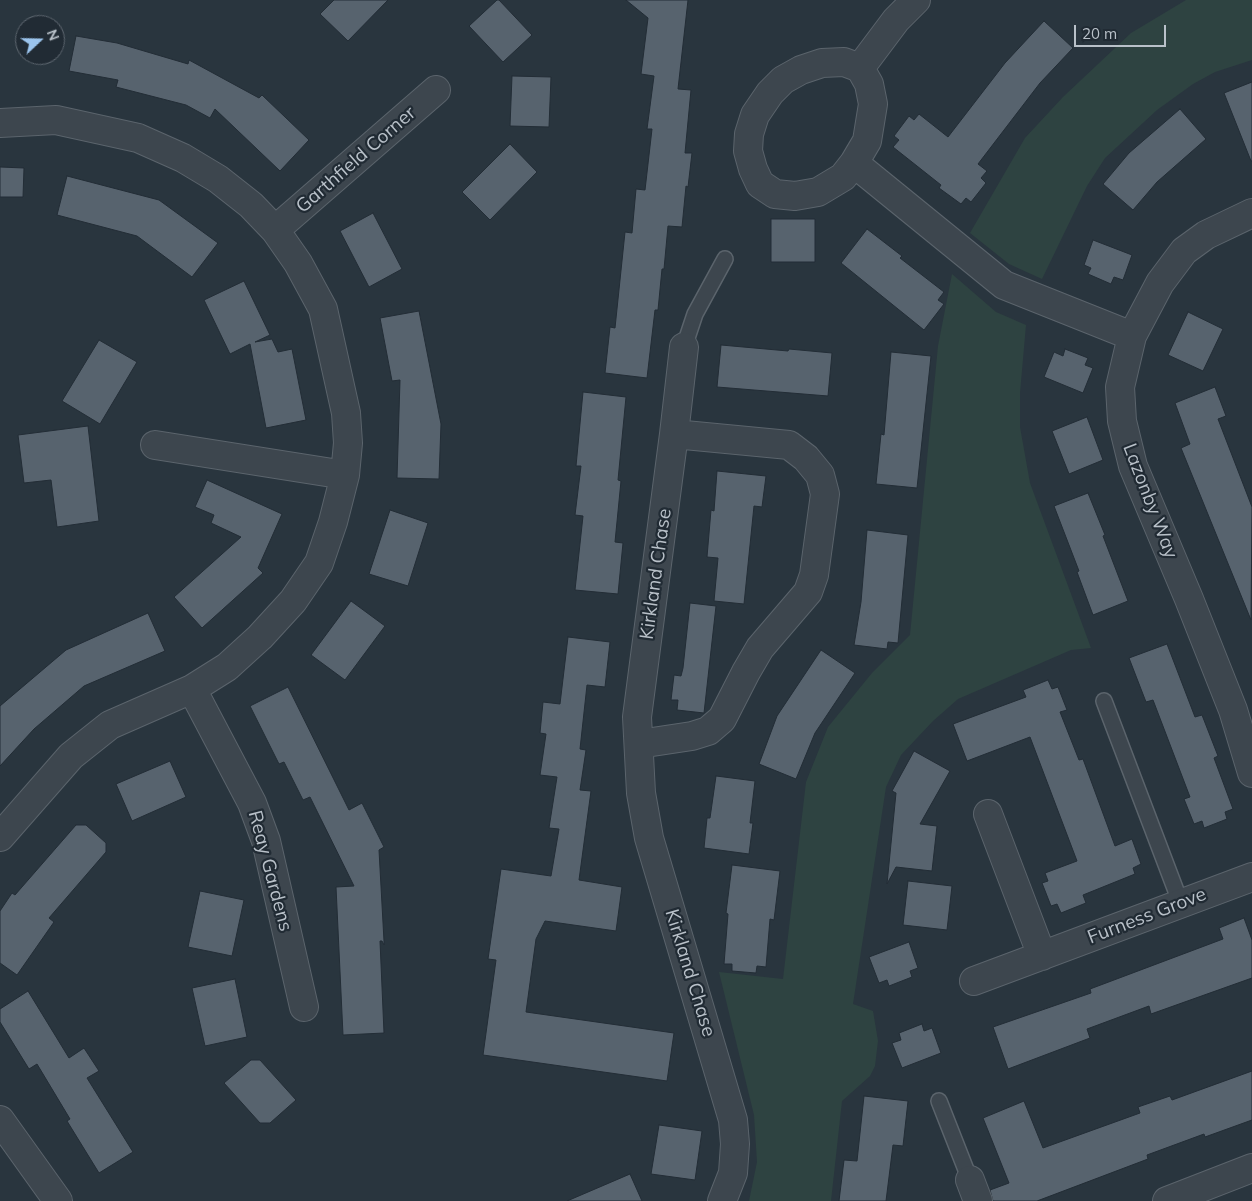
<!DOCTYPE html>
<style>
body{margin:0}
#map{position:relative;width:1252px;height:1201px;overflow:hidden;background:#29353e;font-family:Mulish,sans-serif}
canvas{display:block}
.north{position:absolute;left:15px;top:15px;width:50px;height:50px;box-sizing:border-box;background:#212b34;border:1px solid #5e6770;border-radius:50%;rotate:69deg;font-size:14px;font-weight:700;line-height:20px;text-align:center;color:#b9c1c9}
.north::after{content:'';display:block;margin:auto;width:18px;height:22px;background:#9bc4ed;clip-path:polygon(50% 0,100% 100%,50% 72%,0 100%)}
.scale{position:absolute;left:1074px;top:25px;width:92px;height:22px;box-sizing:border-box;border:2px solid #b9c1c9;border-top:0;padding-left:6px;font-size:15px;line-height:18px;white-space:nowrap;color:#b9c1c9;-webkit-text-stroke:4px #212b34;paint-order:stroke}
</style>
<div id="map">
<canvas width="1252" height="1201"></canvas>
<div class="north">N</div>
<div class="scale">20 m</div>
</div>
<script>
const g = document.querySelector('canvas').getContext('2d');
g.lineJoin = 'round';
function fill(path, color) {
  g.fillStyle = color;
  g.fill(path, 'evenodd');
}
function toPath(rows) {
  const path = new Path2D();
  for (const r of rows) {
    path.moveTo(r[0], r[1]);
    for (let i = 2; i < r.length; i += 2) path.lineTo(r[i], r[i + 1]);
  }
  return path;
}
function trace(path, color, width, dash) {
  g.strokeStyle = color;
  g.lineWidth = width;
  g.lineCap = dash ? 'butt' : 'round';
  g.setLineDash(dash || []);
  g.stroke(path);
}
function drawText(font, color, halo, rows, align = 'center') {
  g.font = font + ' Mulish,sans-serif';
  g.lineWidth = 4.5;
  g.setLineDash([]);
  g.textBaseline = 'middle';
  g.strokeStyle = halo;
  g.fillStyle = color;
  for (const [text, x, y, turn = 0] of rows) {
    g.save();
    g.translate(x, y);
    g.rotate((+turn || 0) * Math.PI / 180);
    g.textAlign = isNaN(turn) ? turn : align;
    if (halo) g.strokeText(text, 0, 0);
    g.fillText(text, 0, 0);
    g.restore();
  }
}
fill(toPath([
 [1186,0,1252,0,1252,60,1215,72,1193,84,1157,110,1105,158,1087,186,1042,279,1009,264,970,233,1025,138,1063,97,1131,33],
 [952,274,996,312,1026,325,1020,393,1020,427,1030,483,1091,648,1071,650,958,699,933,721,901,755,886,787,853,1004,873,1011,878,1041,875,1066,870,1076,842,1101,831,1201,749,1201,757,1162,754,1115,719,972,783,979,806,782,828,727,872,673,910,635,938,346]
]), '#2e4341');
const building = toPath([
 [334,0,388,0,348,41,320,14,334,0],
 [497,0,499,0,532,35,503,62,469,26,497,0],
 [626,0,688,0,678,89,691,90,685,153,692,153,688,187,686,186,682,227,668,226,664,269,662,269,658,310,655,310,647,378,605,373,610,327,615,328,625,232,632,233,636,189,645,190,652,129,647,129,654,76,641,74,648,18,626,0],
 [1044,21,1073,48,1040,83,978,164,987,171,981,178,986,183,971,202,966,198,961,204,939,188,941,185,893,147,899,140,894,136,909,116,914,120,919,114,948,137,1005,63,1044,21],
 [76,36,117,43,188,64,189,60,259,98,262,95,309,140,280,171,215,109,210,118,186,105,116,87,118,80,69,71,76,36],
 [512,76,551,77,549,127,510,126,512,76],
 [1252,82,1252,161,1251,161,1224,93,1252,82],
 [1180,109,1206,139,1157,182,1133,210,1103,184,1129,153,1180,109],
 [510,144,537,172,490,220,462,192,510,144],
 [0,167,24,168,23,197,0,197,0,167],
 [67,176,159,200,218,243,192,277,137,236,57,215,67,176],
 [373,213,402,269,369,287,340,231,373,213],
 [771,219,815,219,815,262,771,262,771,219],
 [867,229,902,256,900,258,944,292,938,300,944,304,924,330,841,263,867,229],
 [1093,240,1132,255,1123,280,1114,277,1111,284,1088,274,1091,268,1084,265,1093,240],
 [244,281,270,335,255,342,272,339,278,352,292,349,306,420,266,428,250,344,230,354,204,300,244,281],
 [419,311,441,424,439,479,397,478,400,380,392,381,380,318,419,311],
 [1188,312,1223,329,1203,371,1168,355,1188,312],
 [99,340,137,362,100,424,62,401,99,340],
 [721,345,788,351,789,349,832,353,828,396,717,387,721,345],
 [1065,349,1088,358,1085,365,1093,368,1083,393,1044,377,1054,352,1063,356,1065,349],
 [891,352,931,356,917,488,876,484,881,434,884,435,891,352],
 [1215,387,1226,416,1218,419,1252,507,1251,620,1181,448,1190,444,1175,403,1215,387],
 [583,392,626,397,618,480,621,481,615,542,623,543,618,594,575,590,583,516,575,515,581,466,576,466,583,392],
 [1087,417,1103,460,1069,474,1052,431,1087,417],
 [88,426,99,521,57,527,51,480,24,483,18,435,88,426],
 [717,471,766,476,762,507,754,506,744,604,714,601,718,558,707,557,711,510,714,511,717,471],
 [207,480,282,514,258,568,263,573,202,628,174,597,241,537,211,523,214,515,195,507,207,480],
 [1088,493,1105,535,1103,536,1128,601,1093,615,1077,572,1079,571,1054,506,1088,493],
 [390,510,428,523,408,586,369,574,390,510],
 [867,530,908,535,898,643,888,642,887,649,854,645,861,602,867,530],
 [351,601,385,626,345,680,311,655,351,601],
 [690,603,716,606,704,713,677,710,678,700,671,700,674,675,681,676,683,668,690,603],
 [148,613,165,651,84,686,34,729,0,766,0,706,66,650,148,613],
 [568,637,610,642,605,687,587,685,580,749,586,750,580,790,591,791,579,880,622,887,616,931,545,921,536,939,526,1012,674,1033,667,1081,483,1055,496,960,488,959,501,869,551,876,559,829,549,828,557,777,540,775,546,734,540,733,543,702,560,704,568,637],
 [1167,644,1195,717,1202,715,1218,756,1214,758,1233,809,1225,812,1227,819,1204,828,1202,821,1194,824,1184,799,1190,797,1153,700,1146,702,1129,658,1167,644],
 [821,650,855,673,815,733,796,779,759,764,777,716,821,650],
 [1048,680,1052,689,1058,687,1067,710,1060,712,1079,760,1083,759,1115,846,1132,839,1141,864,1133,868,1135,874,1083,895,1086,903,1061,913,1057,904,1051,906,1042,883,1048,881,1045,873,1077,861,1030,737,967,761,953,724,1026,697,1023,690,1048,680],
 [288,687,349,810,362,803,384,847,379,850,384,941,384,945,382,941,380,941,384,1033,343,1035,336,887,354,886,310,797,303,800,284,762,279,764,250,706,288,687],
 [914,751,950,771,920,824,937,826,932,871,896,867,887,884,896,793,892,791,914,751],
 [170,761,186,797,132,821,116,784,170,761],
 [716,776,755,781,750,823,753,823,749,854,704,848,707,818,710,818,716,776],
 [76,825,86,825,106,843,106,852,49,918,54,922,17,975,0,963,0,911,12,893,15,895,76,825],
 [732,865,780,871,774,920,770,919,766,967,757,966,756,973,732,971,732,964,724,964,728,914,726,913,732,865],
 [908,881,952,886,947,930,903,925,908,881],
 [200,891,244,900,232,956,188,947,200,891],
 [1244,918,1252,940,1252,978,1151,1014,1149,1006,1087,1029,1090,1038,1008,1069,993,1027,1091,993,1090,989,1223,939,1219,928,1244,918],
 [909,942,918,968,910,971,912,977,889,986,887,980,879,983,869,957,909,942],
 [235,979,247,1037,205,1046,192,988,235,979],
 [28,991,69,1058,84,1048,99,1071,87,1078,133,1152,99,1173,67,1121,70,1119,37,1064,29,1069,0,1022,0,1009,28,991],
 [922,1024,924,1031,932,1028,941,1053,902,1068,892,1043,901,1040,899,1033,922,1024],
 [251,1060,260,1060,296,1100,270,1123,260,1123,224,1083,251,1060],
 [1252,1071,1252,1120,1205,1137,1204,1134,1147,1155,1148,1159,1037,1201,993,1201,990,1190,1009,1183,983,1118,1024,1101,1043,1148,1140,1113,1138,1107,1170,1096,1172,1100,1252,1071],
 [864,1096,908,1101,903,1146,893,1145,886,1201,839,1201,844,1160,857,1161,864,1096],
 [659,1125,702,1131,695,1180,651,1174,659,1125],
 [630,1174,642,1201,567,1201,630,1174]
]);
fill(building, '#57636e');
trace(building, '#232d36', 1);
const service = toPath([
 [684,347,695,314,725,259],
 [1104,701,1181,904],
 [939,1101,970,1180]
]);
const minor = toPath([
 [916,0,896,20,860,68,869,84,873,104,867,141,854,163,1004,285,1132,336],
 [0,123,56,120,138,138,183,158,218,179,251,205,275,230,298,263,323,309,346,413,348,443,345,475,333,522,319,563,293,601,260,637,227,667,192,689,110,725,71,756,0,837],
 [854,163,843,177,818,192,795,196,775,194,760,184,753,169,748,151,749,134,755,115,770,93,783,80,801,70,822,63,844,62,860,68],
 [1252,213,1206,235,1184,251,1160,283,1132,336,1120,387,1122,421,1133,466,1189,599,1233,710,1252,773],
 [275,230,436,90],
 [684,347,674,434,637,717,641,793,649,838,733,1120,735,1144,733,1173,722,1201],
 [155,445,345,475],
 [192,689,252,803,266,841,304,1007],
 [639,744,692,736,708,731,722,719,746,672,760,648,808,592,814,575,825,494,820,475,806,458,789,445,674,434],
 [988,814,1042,956],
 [974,981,1252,877],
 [0,1120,58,1201],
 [970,1180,978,1201],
 [1167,1201,1252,1168]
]);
trace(service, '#5b646c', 18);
trace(minor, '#5b646c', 30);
trace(service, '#3d464e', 15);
trace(minor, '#3d464e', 28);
drawText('19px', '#b9c1c9', '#212b34', [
 ["Garthfield Corner",356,160,-41],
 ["Lazonby Way",1150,501,69],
 ["Kirkland Chase",656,574,-82],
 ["Reay Gardens",270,871,75],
 ["Furness Grove",1147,916,-21],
 ["Kirkland Chase",690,973,73]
]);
</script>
